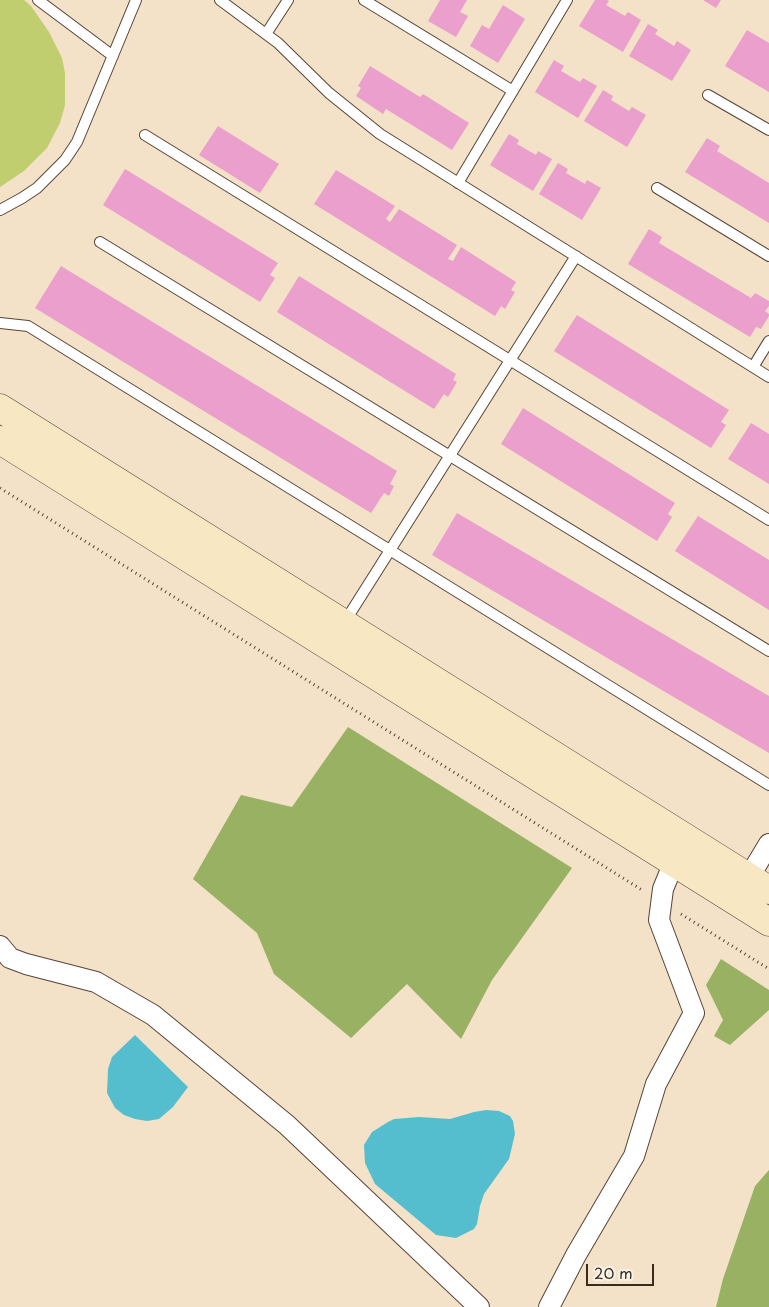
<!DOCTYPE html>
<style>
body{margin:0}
#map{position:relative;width:769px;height:1307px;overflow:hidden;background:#f3e1c8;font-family:"Playpen Sans",sans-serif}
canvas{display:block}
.scale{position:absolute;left:586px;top:1264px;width:68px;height:22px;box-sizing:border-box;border:2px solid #3b2a1e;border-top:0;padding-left:6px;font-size:15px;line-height:18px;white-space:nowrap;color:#3b2a1e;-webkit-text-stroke:4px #f7f3e8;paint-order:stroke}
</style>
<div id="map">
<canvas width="769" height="1307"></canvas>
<div class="scale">20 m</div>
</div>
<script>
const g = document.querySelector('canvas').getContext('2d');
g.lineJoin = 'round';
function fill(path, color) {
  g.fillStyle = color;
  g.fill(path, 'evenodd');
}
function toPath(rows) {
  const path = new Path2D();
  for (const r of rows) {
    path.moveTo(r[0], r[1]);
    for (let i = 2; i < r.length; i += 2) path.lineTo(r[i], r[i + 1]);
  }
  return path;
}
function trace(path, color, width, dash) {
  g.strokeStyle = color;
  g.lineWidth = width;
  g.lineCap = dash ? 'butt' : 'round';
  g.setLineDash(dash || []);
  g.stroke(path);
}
fill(toPath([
 [0,0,24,0,31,6,49,32,62,58,65,73,65,105,60,123,47,148,24,171,0,187]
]), '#c1ce70');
fill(toPath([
 [348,727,572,868,492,980,461,1039,407,984,351,1038,274,974,257,933,193,879,241,795,292,807],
 [721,959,769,990,769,1010,730,1045,714,1036,723,1020,706,985],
 [769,1170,769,1307,716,1307,723,1279,755,1186]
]), '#98b162');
fill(toPath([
 [135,1035,188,1087,173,1107,159,1119,147,1121,135,1119,124,1115,115,1108,107,1093,108,1069,112,1057],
 [486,1110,499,1111,510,1116,513,1121,515,1134,509,1159,484,1194,480,1206,477,1224,474,1229,456,1238,436,1235,375,1184,365,1163,364,1145,372,1132,388,1122,394,1119,419,1117,450,1119,474,1112]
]), '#54becf');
fill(toPath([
 [440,0,467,0,460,12,468,16,456,37,428,21],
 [595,0,607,0,609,1,606,5,625,16,628,12,641,20,623,52,579,26],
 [703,0,721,0,716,8],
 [503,5,525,19,498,63,470,46,482,25,489,29],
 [648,24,658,30,655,34,674,46,677,41,691,50,672,81,629,56],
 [747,30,769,43,769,92,725,66],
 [554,60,564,66,561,71,580,82,583,78,597,86,578,118,535,92],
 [370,66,420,97,423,94,469,123,452,150,386,109,383,114,356,96,361,88,358,86],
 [603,90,613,96,611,100,629,111,632,107,646,115,627,147,584,121],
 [218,126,279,164,260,193,199,155],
 [509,134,519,140,517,144,536,155,538,151,552,159,533,191,490,165],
 [707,138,720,146,717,151,769,183,769,223,685,172],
 [558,163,568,169,566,173,585,184,587,180,601,188,582,220,539,194],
 [125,169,278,263,270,275,275,278,260,302,103,205],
 [336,170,395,206,386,219,390,222,399,209,457,245,448,259,453,261,461,247,516,282,511,290,515,292,505,309,501,306,495,316,314,204],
 [649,229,662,237,659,243,751,298,755,293,769,301,769,306,765,311,769,314,769,316,761,329,756,327,750,337,628,264],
 [61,266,397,471,390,484,394,486,389,496,384,493,371,513,35,308],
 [299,276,456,374,453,380,457,382,448,397,444,394,434,409,277,312],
 [577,315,729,410,721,422,726,425,711,448,554,351],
 [523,408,675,503,668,514,672,517,657,541,501,444],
 [751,423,769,434,769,484,728,459],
 [457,513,769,696,769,753,432,555],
 [698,516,769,560,769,610,675,551]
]), '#ea9fcd');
const lane = toPath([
 [38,0,113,56],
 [220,0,278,43,329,93,380,134,769,377],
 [364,0,513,91],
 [266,34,288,0],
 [708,95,769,130],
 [145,135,769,520],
 [458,183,567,0],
 [657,188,769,256],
 [0,210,22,198,37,188,65,160,77,142,136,0],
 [100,242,769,651],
 [0,323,28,326,769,785],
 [753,367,769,341],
 [344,623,576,256]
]);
const street = toPath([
 [749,877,769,844],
 [0,946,10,958,26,964,96,982,153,1015,287,1125,479,1307],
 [549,1307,576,1255,634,1156,656,1084,694,1013,659,920,663,889,674,862]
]);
const secondary = toPath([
 [0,408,769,890],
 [0,440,769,922]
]);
trace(lane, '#574538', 12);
trace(street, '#574538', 22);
trace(secondary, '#574538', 29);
trace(toPath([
 [0,488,642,890],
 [681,914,769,969]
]), '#574538', 3, [1, 4]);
trace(lane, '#fff', 10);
trace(street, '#fff', 20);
trace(secondary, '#f7e8c3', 28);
</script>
